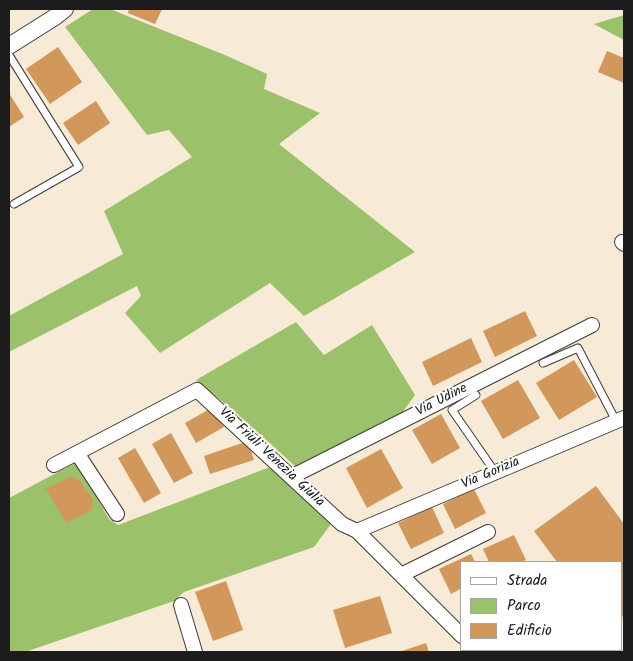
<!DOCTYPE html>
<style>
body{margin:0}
#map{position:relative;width:633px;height:661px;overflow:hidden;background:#f7ead6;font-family:Kalam,sans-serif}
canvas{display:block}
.frame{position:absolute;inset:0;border:10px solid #1c1c1c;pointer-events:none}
.legend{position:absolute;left:460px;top:561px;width:162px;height:90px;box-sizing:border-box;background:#fff;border:1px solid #a4a4a4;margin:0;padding:6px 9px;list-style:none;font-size:15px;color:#1c1c1c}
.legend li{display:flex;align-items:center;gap:10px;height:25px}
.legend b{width:25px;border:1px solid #a4a4a4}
</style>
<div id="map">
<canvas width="633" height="661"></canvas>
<div class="frame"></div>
<ul class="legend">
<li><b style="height:6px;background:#fff"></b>Strada</li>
<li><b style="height:14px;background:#9cc16b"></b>Parco</li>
<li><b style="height:14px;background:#d1975b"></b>Edificio</li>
</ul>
</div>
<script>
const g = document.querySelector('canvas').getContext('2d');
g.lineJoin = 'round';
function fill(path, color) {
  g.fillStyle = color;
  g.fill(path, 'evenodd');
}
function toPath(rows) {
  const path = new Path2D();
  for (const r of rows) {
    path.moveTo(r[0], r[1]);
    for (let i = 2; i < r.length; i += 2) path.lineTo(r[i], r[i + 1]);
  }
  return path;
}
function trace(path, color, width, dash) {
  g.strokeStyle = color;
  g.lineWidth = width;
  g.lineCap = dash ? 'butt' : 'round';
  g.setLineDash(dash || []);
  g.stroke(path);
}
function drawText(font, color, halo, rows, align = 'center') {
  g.font = font + ' Kalam,sans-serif';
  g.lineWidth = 4.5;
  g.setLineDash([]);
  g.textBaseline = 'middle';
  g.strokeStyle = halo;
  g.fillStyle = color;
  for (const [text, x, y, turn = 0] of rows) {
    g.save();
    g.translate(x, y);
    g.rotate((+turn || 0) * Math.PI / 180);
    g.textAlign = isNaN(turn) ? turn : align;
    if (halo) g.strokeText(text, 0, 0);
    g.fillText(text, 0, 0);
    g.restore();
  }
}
fill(toPath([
 [93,9,110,9,225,55,267,74,264,89,320,113,279,144,415,252,304,316,270,283,160,353,125,313,141,296,137,286,9,352,9,316,123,254,104,211,192,157,169,130,147,135,65,27],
 [624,15,624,40,594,24],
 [296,322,324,355,372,325,415,395,399,417,295,466,233,410,196,380],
 [77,462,109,519,118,525,270,467,331,524,314,547,184,592,174,601,25,652,9,652,9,498]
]), '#9cc16b');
fill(toPath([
 [129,9,162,9,155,24,128,13],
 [58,47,82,82,50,104,26,69],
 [607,51,624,58,624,83,598,72],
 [9,93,24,117,9,127],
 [96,101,110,123,78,145,63,123],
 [525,311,537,336,495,357,483,331],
 [471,338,482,362,433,386,422,362],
 [574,360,597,397,559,420,536,383],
 [518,380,540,418,503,439,481,401],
 [213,407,224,427,196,443,185,423],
 [441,414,460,448,432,464,412,430],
 [171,433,193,473,174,483,152,444],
 [248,441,254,460,210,474,204,456],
 [135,448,161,493,144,503,118,458],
 [381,449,403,488,367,508,346,468],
 [72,476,79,480,93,499,92,510,66,523,46,489],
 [596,486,624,524,624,615,622,617,622,562,557,562,534,531],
 [474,489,486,513,455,529,443,504],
 [432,507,444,533,411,549,398,523],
 [514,535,526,560,521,562,489,562,483,549],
 [471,554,475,562,462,562,462,588,451,594,439,569],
 [226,581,243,630,213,641,195,592],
 [380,596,392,633,345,648,333,610],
 [426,643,429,652,399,652],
 [562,650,598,650,592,652,564,652]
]), '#d1975b');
const service = toPath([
 [9,55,79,167,14,204],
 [543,363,578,348,616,421],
 [476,395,452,410,495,472],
 [550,650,552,652]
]);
const minor = toPath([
 [622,242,624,244],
 [77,453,117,514],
 [54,465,197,390,342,524,357,531,462,636],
 [291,477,592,325],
 [357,531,624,418],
 [401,575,488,532],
 [181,605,195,652],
 [475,650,478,652]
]);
const tertiary = toPath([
 [9,46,55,17,65,9]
]);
trace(service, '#3d3b38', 9);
trace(minor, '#3d3b38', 16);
trace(tertiary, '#3d3b38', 18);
trace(service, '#fff', 7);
trace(minor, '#fff', 14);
trace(tertiary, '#fff', 16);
drawText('14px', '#1c1c1c', '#fff', [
 ["Via Udine",442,401,-27],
 ["Via Friuli Venezia Giulia",271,458,43],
 ["Via Gorizia",491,474,-23]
]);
</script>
